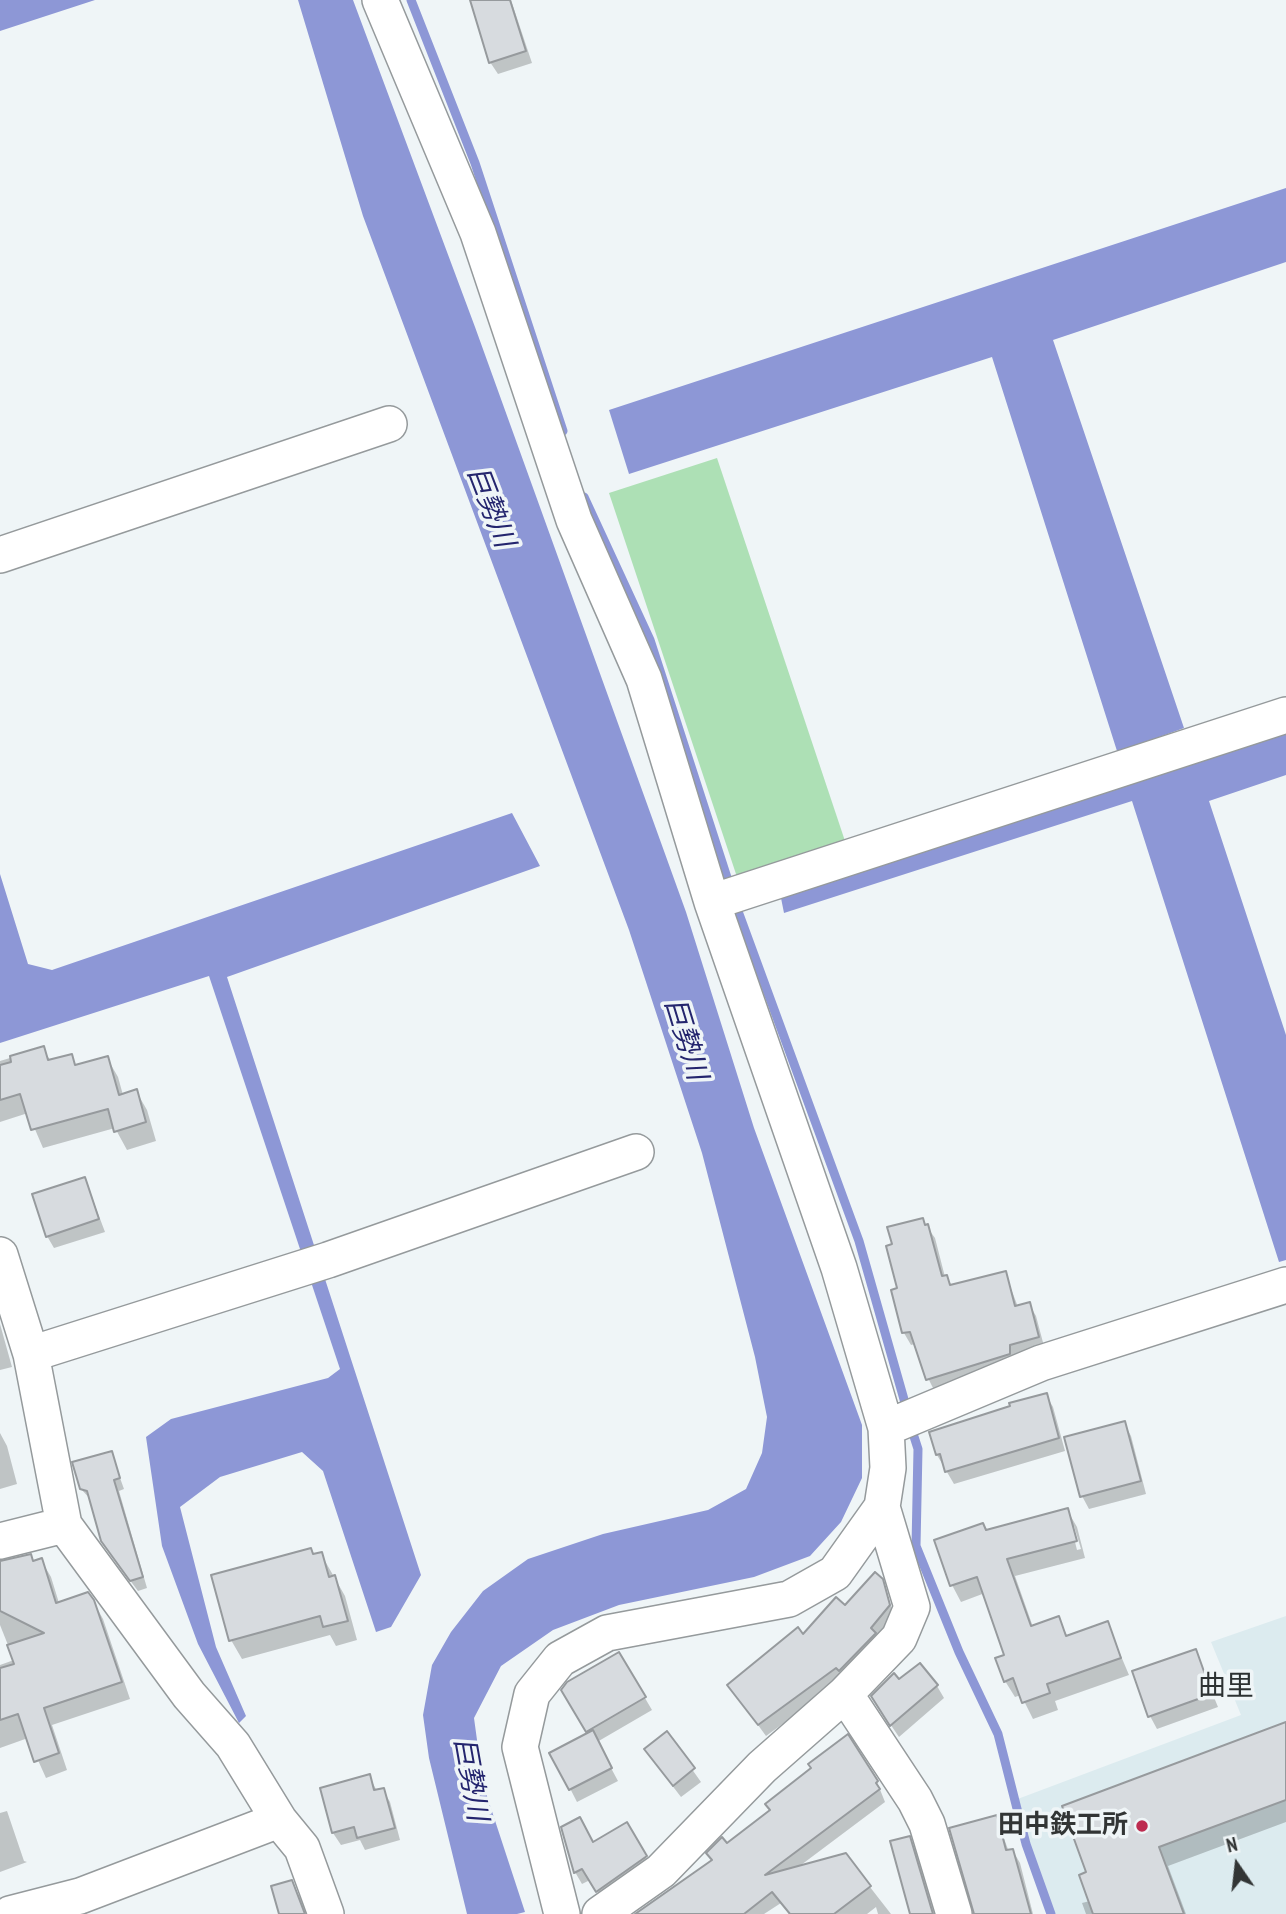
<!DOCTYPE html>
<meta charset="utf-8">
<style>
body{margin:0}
#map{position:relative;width:1286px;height:1914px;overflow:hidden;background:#eff5f7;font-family:"PT Sans Narrow",sans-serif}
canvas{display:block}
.north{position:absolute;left:1202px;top:1830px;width:70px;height:70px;-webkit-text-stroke:5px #eff5f7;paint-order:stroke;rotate:346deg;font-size:19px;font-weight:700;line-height:28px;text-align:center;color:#323535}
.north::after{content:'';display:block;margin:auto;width:24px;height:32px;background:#323535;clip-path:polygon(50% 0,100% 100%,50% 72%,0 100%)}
</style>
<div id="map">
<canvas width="1286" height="1914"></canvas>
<div class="north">N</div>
</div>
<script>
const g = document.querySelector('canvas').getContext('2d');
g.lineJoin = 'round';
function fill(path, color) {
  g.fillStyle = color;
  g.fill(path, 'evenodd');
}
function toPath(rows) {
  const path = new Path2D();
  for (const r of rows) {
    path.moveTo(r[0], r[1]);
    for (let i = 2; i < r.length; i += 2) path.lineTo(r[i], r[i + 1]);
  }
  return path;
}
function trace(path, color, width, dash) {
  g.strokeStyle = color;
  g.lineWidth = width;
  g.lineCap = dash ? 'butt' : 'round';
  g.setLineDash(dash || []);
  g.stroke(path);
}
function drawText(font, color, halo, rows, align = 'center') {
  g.font = font + ' "PT Sans Narrow","Noto Sans JP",sans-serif';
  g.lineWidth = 7;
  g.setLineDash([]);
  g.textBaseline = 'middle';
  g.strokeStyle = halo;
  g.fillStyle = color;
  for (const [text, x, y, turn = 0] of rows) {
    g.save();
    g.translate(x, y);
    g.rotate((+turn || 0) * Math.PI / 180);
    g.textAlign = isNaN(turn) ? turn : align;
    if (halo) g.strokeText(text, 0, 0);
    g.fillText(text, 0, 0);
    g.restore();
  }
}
fill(toPath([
 [1286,1616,1286,1914,1051,1914,1026,1844,1015,1800,1241,1715,1211,1642]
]), '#dcebef');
fill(toPath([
 [717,458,847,847,739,883,609,493]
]), '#ade0b5');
fill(toPath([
 [0,0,95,0,0,31],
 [298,0,353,0,475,327,686,912,754,1128,862,1425,862,1478,841,1522,810,1556,754,1577,619,1605,553,1630,501,1666,474,1718,483,1784,525,1912,517,1914,467,1914,429,1758,423,1715,432,1665,451,1632,483,1591,528,1559,603,1534,708,1510,746,1489,762,1453,767,1417,755,1357,702,1153,629,930,363,216],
 [1286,188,1286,262,1053,340,1184,728,1154,739,1166,771,1286,733,1286,775,1209,801,1286,1035,1286,1260,1279,1262,1132,801,784,913,781,898,1157,772,1142,743,1117,751,992,357,629,474,609,410],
 [512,813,540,866,227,977,421,1575,391,1627,376,1632,323,1471,302,1452,220,1477,180,1507,216,1647,246,1716,239,1723,198,1644,162,1546,146,1437,171,1419,328,1378,340,1369,209,976,0,1043,0,874,28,964,52,970]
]), '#8d97d6');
fill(toPath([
 [477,0,511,0,532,63,498,74,490,62],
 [43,1048,51,1062,71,1056,77,1067,107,1058,118,1077,123,1095,136,1091,147,1110,156,1141,127,1150,115,1128,43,1148,28,1113,0,1122,0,1061],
 [85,1179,105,1232,54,1248,47,1236],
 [922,1220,935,1238,945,1277,952,1287,1005,1273,1018,1307,1029,1304,1036,1316,1045,1350,935,1392,920,1362,915,1344,911,1345,904,1333,894,1245],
 [0,1324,12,1367,0,1370],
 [1046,1395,1053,1407,1065,1451,954,1484,937,1455],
 [1124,1423,1131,1436,1146,1494,1089,1509,1082,1496],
 [0,1433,7,1446,17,1484,0,1489],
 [111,1453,124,1489,119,1491,147,1588,138,1591,109,1552,92,1501,81,1489],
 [1067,1510,1077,1527,1085,1558,1015,1576,1033,1627,1058,1618,1068,1637,1107,1623,1129,1675,1055,1701,1058,1710,1033,1719,1021,1695,1015,1697,1005,1681,1007,1656,985,1593,961,1602,952,1585,986,1531],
 [1071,1526,1074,1526,1081,1549,1077,1550],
 [321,1554,345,1596,357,1640,336,1646,330,1635,242,1659,231,1640,314,1556],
 [41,1560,51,1577,59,1603,93,1601,103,1619,130,1699,52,1725,67,1770,46,1778,28,1738,0,1748,0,1665,14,1660,0,1625,0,1564],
 [881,1580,896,1619,844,1679,766,1736,729,1685],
 [1195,1651,1218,1707,1157,1729,1150,1716],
 [619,1654,652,1710,597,1742,618,1781,577,1802,552,1753,589,1734,563,1690],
 [899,1682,937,1686,944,1698,899,1737,880,1709],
 [1286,1724,1286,1822,1168,1866,1186,1914,1086,1914,1082,1903,1090,1901],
 [667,1734,701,1782,681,1797,654,1762],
 [847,1737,877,1782,885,1802,797,1868,845,1855,891,1914,878,1914,876,1907,867,1914,789,1914,781,1903,764,1914,638,1914,713,1862,727,1846,771,1812],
 [369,1776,377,1791,383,1790,390,1802,400,1840,365,1850,360,1840,341,1845,333,1833,322,1789],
 [7,1811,24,1861,27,1862,0,1872,0,1813],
 [996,1817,1009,1852,1013,1851,1020,1863,1033,1914,974,1914],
 [627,1825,653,1869,604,1903,590,1880,582,1884,575,1872,563,1828,593,1844],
 [909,1838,916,1850,935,1914,911,1914],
 [291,1882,302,1900,307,1914,281,1914]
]), '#0003');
trace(toPath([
 [411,0,475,163,563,431],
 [584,497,650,640,731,890],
 [735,903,859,1241,907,1410],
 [910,1424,918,1449,916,1546,959,1652,998,1734,1026,1844,1051,1914]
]), '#8d97d6', 9);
const building = toPath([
 [470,0,510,0,526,51,489,63,470,0],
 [44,1046,48,1060,72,1054,75,1065,108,1056,119,1095,137,1089,146,1122,114,1132,108,1109,31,1130,20,1094,0,1100,0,1065,11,1062,10,1056,44,1046],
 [85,1177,99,1219,46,1237,32,1194,85,1177],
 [923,1218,925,1225,928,1224,942,1276,947,1275,950,1285,1006,1271,1015,1306,1030,1302,1039,1337,1010,1345,1010,1354,926,1380,910,1332,902,1333,891,1290,897,1288,886,1246,892,1244,887,1227,923,1218],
 [1047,1393,1059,1438,945,1472,940,1454,936,1455,929,1432,1010,1406,1009,1403,1047,1393],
 [1125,1421,1141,1481,1080,1497,1064,1437,1125,1421],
 [112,1451,120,1478,114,1480,143,1577,130,1581,101,1541,87,1491,80,1489,72,1462,112,1451],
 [1068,1508,1077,1541,1007,1559,1031,1626,1059,1616,1066,1636,1108,1621,1121,1658,1047,1684,1050,1693,1022,1703,1013,1678,1004,1682,995,1658,1004,1655,977,1577,950,1586,934,1540,983,1523,986,1530,1068,1508],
 [311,1548,313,1554,322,1552,329,1577,335,1575,348,1621,323,1627,320,1616,229,1641,211,1575,311,1548],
 [31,1554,33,1561,42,1558,56,1603,88,1592,94,1600,122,1682,44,1708,59,1753,34,1762,18,1714,0,1720,0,1668,14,1664,7,1645,44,1633,0,1611,0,1561,31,1554],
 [875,1572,883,1579,890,1605,871,1628,876,1633,839,1671,836,1668,758,1725,727,1685,798,1627,803,1634,836,1597,845,1605,875,1572],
 [1196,1649,1212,1694,1148,1717,1132,1671,1196,1649],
 [619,1652,646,1697,586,1732,561,1690,567,1682,619,1652],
 [920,1663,938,1685,890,1726,871,1696,894,1673,899,1679,920,1663],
 [1286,1722,1286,1800,1159,1847,1184,1914,1093,1914,1079,1875,1086,1872,1062,1806,1286,1722],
 [593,1730,612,1768,569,1790,549,1753,593,1730],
 [667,1731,695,1768,673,1786,644,1749,667,1731],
 [848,1734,878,1781,876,1783,880,1789,765,1875,846,1853,871,1886,834,1914,790,1914,772,1892,744,1914,635,1914,712,1860,706,1853,722,1837,727,1843,770,1810,765,1804,811,1768,808,1764,848,1734],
 [370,1774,374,1790,384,1788,395,1828,357,1838,354,1827,332,1833,320,1788,370,1774],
 [997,1815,1006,1850,1013,1849,1031,1914,974,1914,949,1828,997,1815],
 [580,1817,593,1842,627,1822,647,1856,596,1892,582,1869,574,1873,561,1827,580,1817],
 [910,1836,933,1914,910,1914,890,1841,910,1836],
 [292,1880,305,1914,279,1914,271,1886,292,1880]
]);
fill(building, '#d7dbdf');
trace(building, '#969a9d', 2);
const street = toPath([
 [380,0,478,233,574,520,644,679,712,902],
 [0,555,389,424],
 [0,1255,31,1354,64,1525,189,1695,233,1745,279,1820,302,1848,326,1914],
 [31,1354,328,1260,636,1152],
 [886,1428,1041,1363,1286,1285],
 [0,1541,64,1525],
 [845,1694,915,1800,927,1824,954,1914],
 [10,1914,80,1896,279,1820],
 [562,1914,520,1747,532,1694,560,1659,607,1633,789,1599,835,1573,882,1507,888,1468,886,1428,839,1268,712,902,1286,715],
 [600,1914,661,1871,762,1767,845,1694,899,1638,912,1607,882,1507]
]);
trace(street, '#959a9c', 38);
trace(street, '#fff', 35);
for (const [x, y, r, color] of [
 [1142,1826,7,"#bd2c50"]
]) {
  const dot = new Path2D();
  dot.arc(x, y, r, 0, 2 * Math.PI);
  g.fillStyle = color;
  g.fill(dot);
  trace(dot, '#eff5f7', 2.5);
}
drawText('bold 26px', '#323535', '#eff5f7', [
 ["田中鉄工所",1128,1826]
], 'right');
drawText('italic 28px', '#24256e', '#eff5f7', [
 ["巨勢川",490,507,69],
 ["巨勢川",685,1039,73],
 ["巨勢川",470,1779,80]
]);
drawText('28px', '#2c3132', '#eff5f7', [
 ["曲里",1226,1687]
]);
</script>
